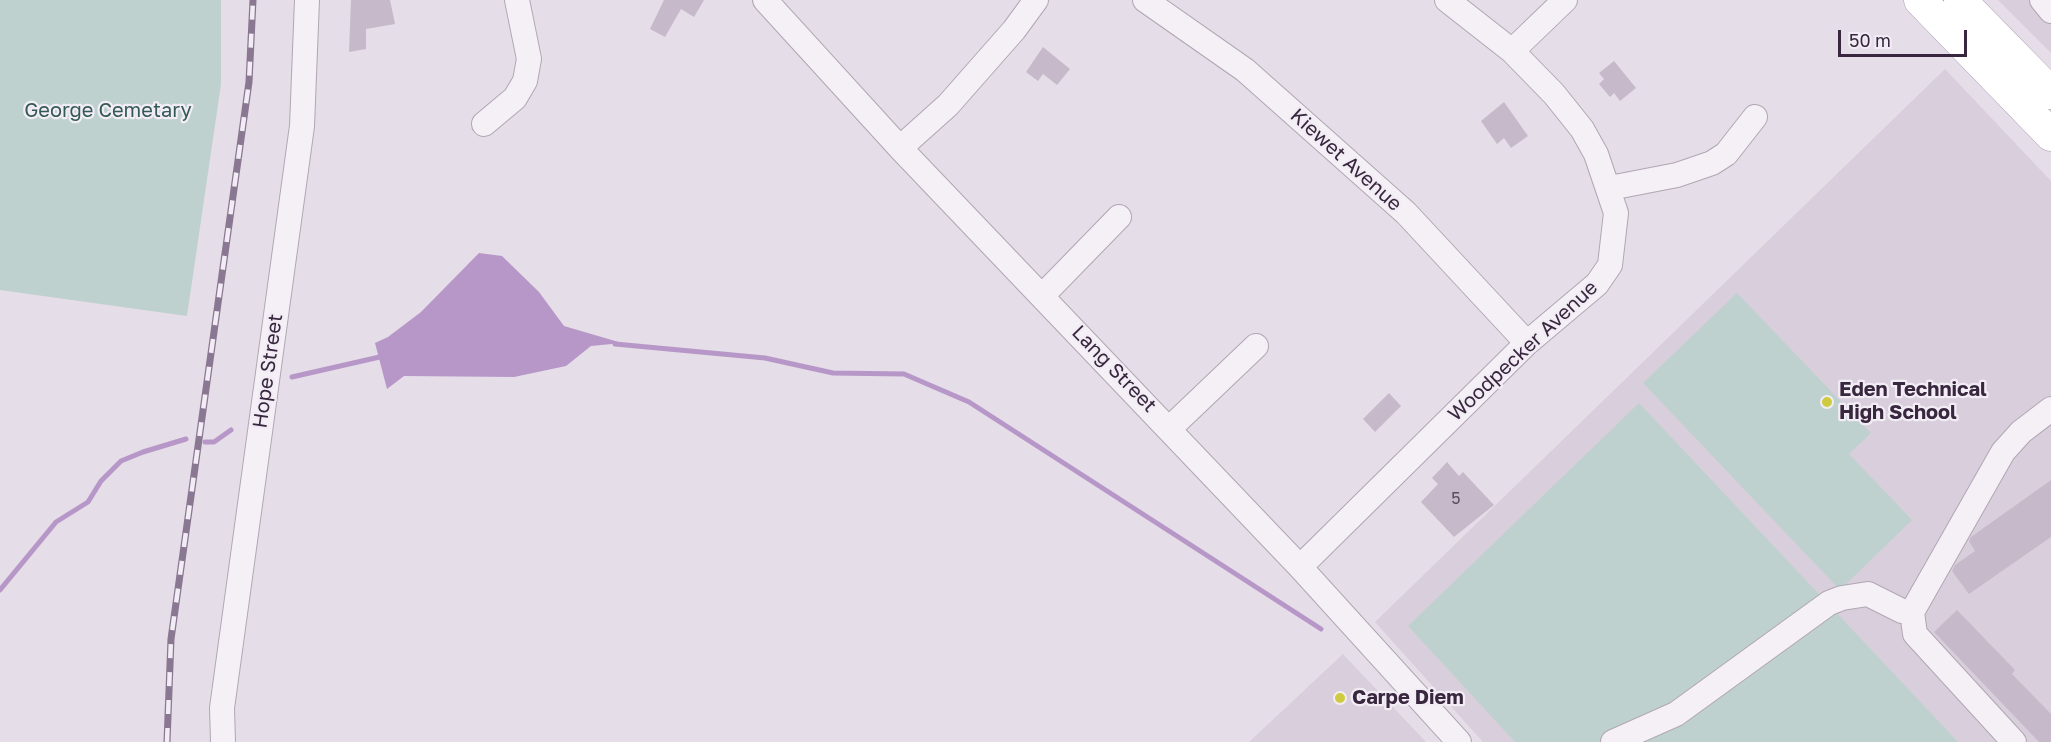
<!DOCTYPE html>
<style>
body{margin:0}
#map{position:relative;width:2051px;height:742px;overflow:hidden;background:#e5dde7;font-family:"Golos Text",sans-serif}
canvas{display:block}
.scale{position:absolute;left:1838px;top:30px;width:129px;height:27px;box-sizing:border-box;border:3px solid #38273e;border-top:0;padding-left:8px;font-size:18px;line-height:21px;white-space:nowrap;color:#38273e;-webkit-text-stroke:4px #f2edf5;paint-order:stroke}
</style>
<div id="map">
<canvas width="2051" height="742"></canvas>
<div class="scale">50 m</div>
</div>
<script>
const g = document.querySelector('canvas').getContext('2d');
g.lineJoin = 'round';
function fill(path, color) {
  g.fillStyle = color;
  g.fill(path, 'evenodd');
}
function toPath(rows) {
  const path = new Path2D();
  for (const r of rows) {
    path.moveTo(r[0], r[1]);
    for (let i = 2; i < r.length; i += 2) path.lineTo(r[i], r[i + 1]);
  }
  return path;
}
function trace(path, color, width, dash) {
  g.strokeStyle = color;
  g.lineWidth = width;
  g.lineCap = dash ? 'butt' : 'round';
  g.setLineDash(dash || []);
  g.stroke(path);
}
function drawText(font, color, halo, rows, align = 'center') {
  g.font = font + ' "Golos Text",sans-serif';
  g.lineWidth = 4.5;
  g.setLineDash([]);
  g.textBaseline = 'middle';
  g.strokeStyle = halo;
  g.fillStyle = color;
  for (const [text, x, y, turn = 0] of rows) {
    g.save();
    g.translate(x, y);
    g.rotate((+turn || 0) * Math.PI / 180);
    g.textAlign = isNaN(turn) ? turn : align;
    if (halo) g.strokeText(text, 0, 0);
    g.fillText(text, 0, 0);
    g.restore();
  }
}
fill(toPath([
 [1998,0,2051,0,2051,53],
 [1945,69,2051,181,2051,742,1483,742,1375,622],
 [1343,654,1426,742,1249,742]
]), '#d9cfdc');
fill(toPath([
 [0,0,221,0,221,84,187,316,0,290],
 [1737,293,1871,433,1849,454,1912,520,1840,590,1643,383],
 [1639,403,1958,742,1515,742,1408,626]
]), '#bed1cf');
fill(toPath([
 [479,253,502,256,539,292,564,326,622,343,591,346,566,366,514,377,404,376,387,389,375,343,388,337,421,312]
]), '#b797c8');
trace(toPath([
 [615,344,765,358,833,373,904,374,969,402,1321,629],
 [292,377,384,356],
 [205,442,214,442,231,430],
 [0,590,56,522,88,502,101,481,121,461,143,452,186,439]
]), '#b797c8', 5);
fill(toPath([
 [351,0,390,0,395,24,366,29,366,49,349,52],
 [664,0,704,0,694,17,681,9,665,37,650,29],
 [1043,47,1070,69,1057,85,1043,74,1038,81,1026,72],
 [1614,61,1636,88,1620,101,1614,93,1610,97,1599,84,1604,79,1599,73],
 [1504,102,1528,136,1511,148,1504,138,1497,144,1481,121],
 [1389,393,1401,406,1375,432,1363,419],
 [1447,462,1459,476,1463,472,1494,505,1454,537,1421,502,1438,484,1432,478],
 [2051,480,2051,537,1969,594,1952,571,1955,565,1975,551,1969,541,1971,537],
 [1957,610,2015,670,2012,674,2051,714,2051,742,2039,742,1934,632]
]), '#c6baca');
const minor = toPath([
 [765,0,900,148,1300,567,1459,742],
 [1145,0,1245,70,1406,213,1527,343],
 [2042,0,2051,11],
 [1512,51,1565,0],
 [484,124,515,98,525,81,529,59,517,0],
 [900,148,948,105,1014,30,1036,0],
 [1610,188,1677,175,1712,163,1726,154,1755,117],
 [1043,295,1119,217],
 [1170,428,1256,346],
 [1300,567,1527,343,1597,284,1610,265,1616,213,1596,154,1582,129,1554,94,1512,51,1447,0],
 [223,742,222,708,302,126,307,0],
 [1613,742,1676,714,1829,603,1842,598,1868,594,1902,611,1912,612],
 [2014,742,1915,634,1912,612,2003,452,2021,432,2051,409]
]);
const major = toPath([
 [1920,0,2051,135],
 [1960,0,2051,93]
]);
trace(minor, '#b1a6b4', 26);
trace(major, '#ad9cb3', 33);
trace(minor, '#f4f0f6', 24);
trace(major, '#fff', 32);
const rail = toPath([
 [167,742,171,639,249,82,253,0]
]);
trace(rail, '#8a7791', 7);
trace(rail, '#f2edf5', 4.5, [14]);
for (const [x, y, r, color] of [
 [1827,402,6,"#cfcb40"],
 [1340,698,6,"#cfcb40"]
]) {
  const dot = new Path2D();
  dot.arc(x, y, r, 0, 2 * Math.PI);
  g.fillStyle = color;
  g.fill(dot);
  trace(dot, '#f2edf5', 2);
}
drawText('16px', '#5c4c61', null, [
 ["5",1456,499]
]);
drawText('20px', '#345a57', '#f2edf5', [
 ["George Cemetary",108,111]
]);
drawText('20px', '#38273e', '#f2edf5', [
 ["Kiewet Avenue",1346,160,42],
 ["Woodpecker Avenue",1523,351,-43],
 ["Lang Street",1114,369,46],
 ["Hope Street",268,371,-82]
]);
drawText('bold 20px', '#38273e', '#f2edf5', [
 ["Eden Technical",1839,390],
 ["High School",1839,413],
 ["Carpe Diem",1352,698]
], 'left');
</script>
